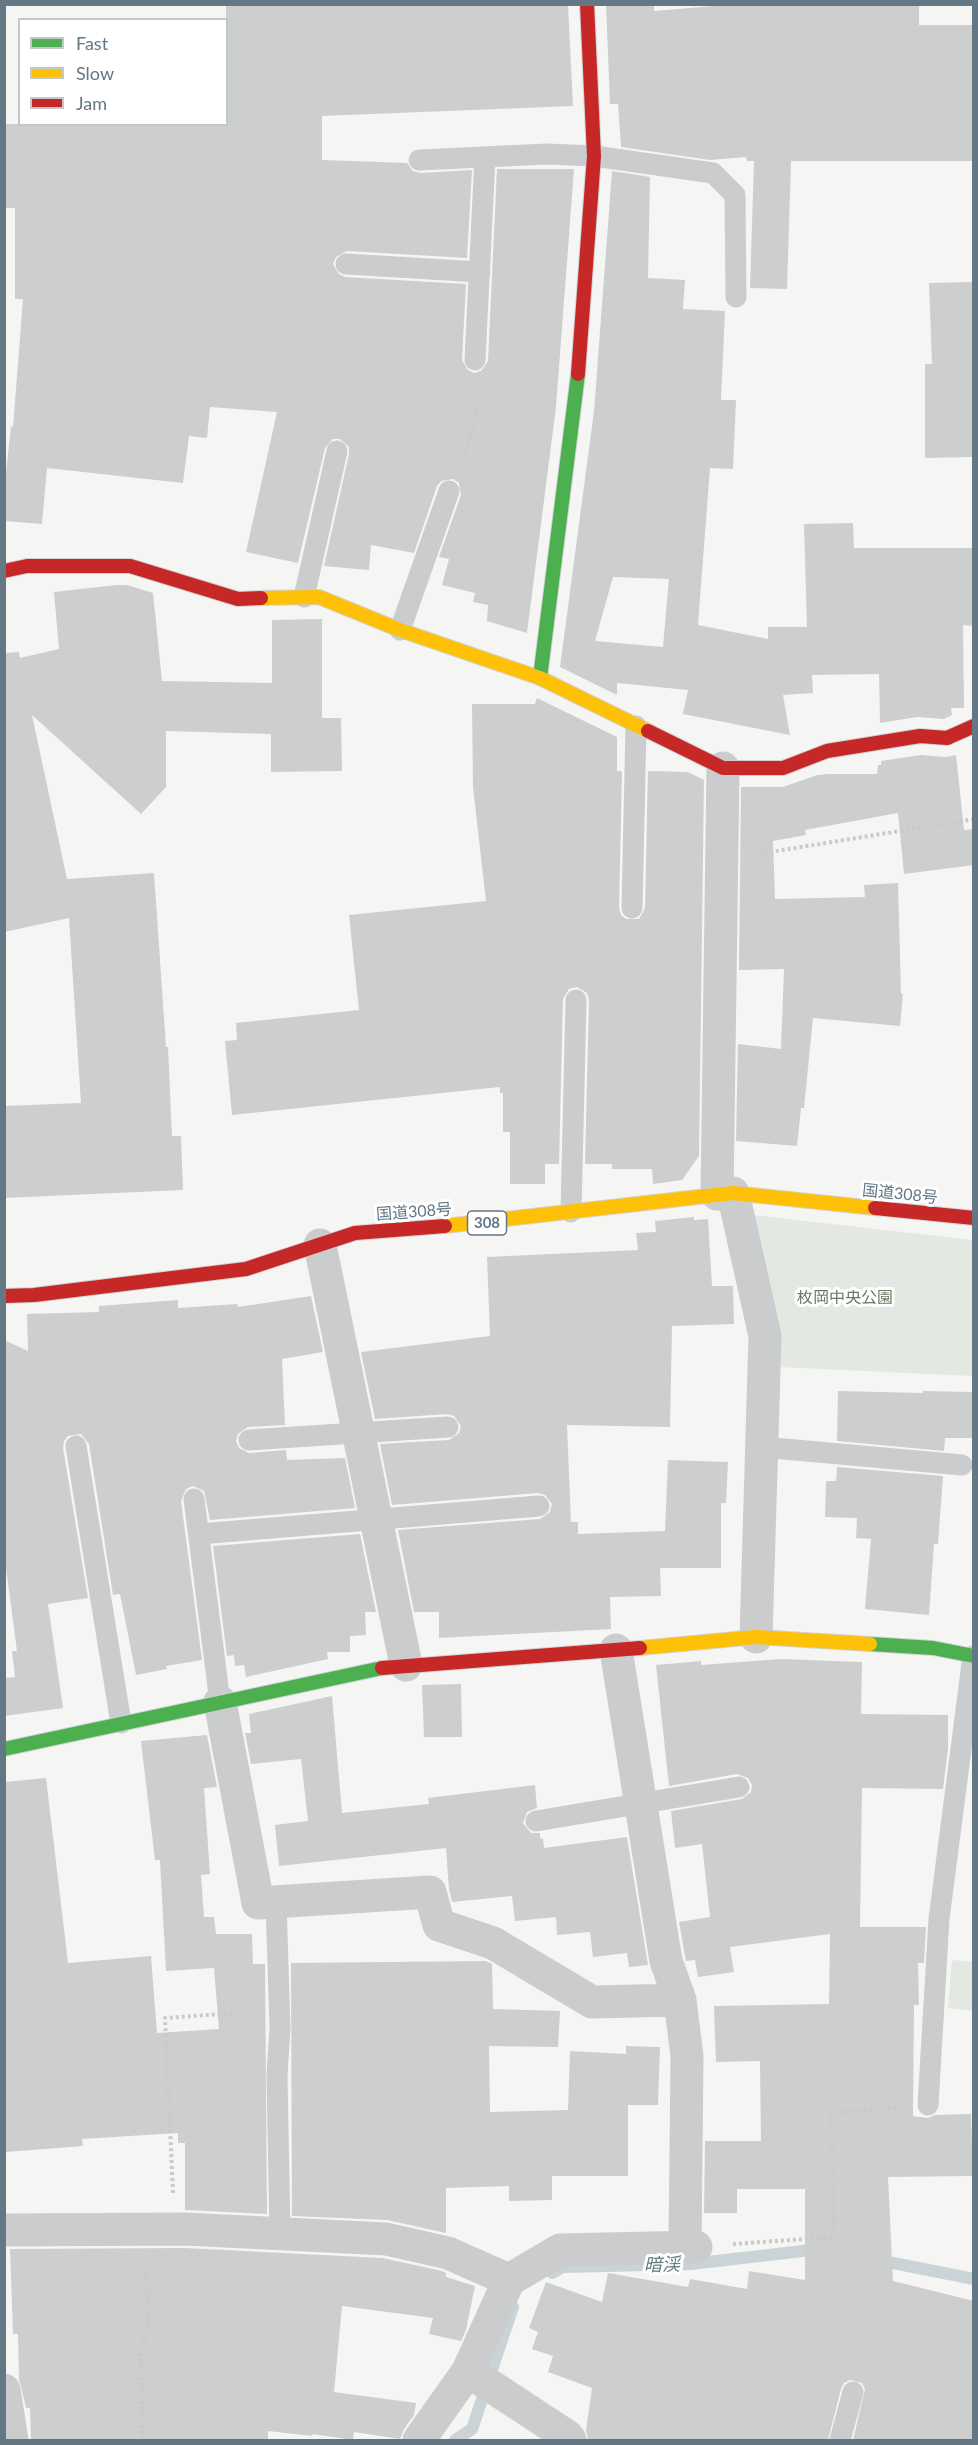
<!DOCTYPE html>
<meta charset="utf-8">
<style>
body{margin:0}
#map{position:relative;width:978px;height:2445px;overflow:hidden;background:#f5f5f4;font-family:Lato,sans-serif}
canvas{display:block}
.frame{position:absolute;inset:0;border:6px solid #647784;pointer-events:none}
.legend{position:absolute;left:18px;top:18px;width:210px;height:108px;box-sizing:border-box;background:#fff;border:2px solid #c1c9ce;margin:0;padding:8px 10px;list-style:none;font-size:18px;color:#647784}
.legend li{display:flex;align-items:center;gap:12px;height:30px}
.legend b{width:30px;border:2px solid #c1c9ce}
</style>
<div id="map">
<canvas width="978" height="2445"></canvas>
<div class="frame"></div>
<ul class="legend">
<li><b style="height:8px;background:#4caf50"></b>Fast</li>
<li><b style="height:8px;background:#ffc107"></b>Slow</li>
<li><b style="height:8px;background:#c62828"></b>Jam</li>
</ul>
</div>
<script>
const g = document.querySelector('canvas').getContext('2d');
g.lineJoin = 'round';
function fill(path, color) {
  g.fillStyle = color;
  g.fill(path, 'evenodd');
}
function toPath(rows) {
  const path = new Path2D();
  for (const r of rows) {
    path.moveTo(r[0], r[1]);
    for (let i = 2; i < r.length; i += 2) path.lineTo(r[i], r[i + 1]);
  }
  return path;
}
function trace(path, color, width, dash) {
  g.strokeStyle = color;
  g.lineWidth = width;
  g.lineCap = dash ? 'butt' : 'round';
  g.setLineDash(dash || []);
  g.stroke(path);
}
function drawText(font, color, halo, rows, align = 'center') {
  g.font = font + ' Lato,"Noto Sans JP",sans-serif';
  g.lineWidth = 6;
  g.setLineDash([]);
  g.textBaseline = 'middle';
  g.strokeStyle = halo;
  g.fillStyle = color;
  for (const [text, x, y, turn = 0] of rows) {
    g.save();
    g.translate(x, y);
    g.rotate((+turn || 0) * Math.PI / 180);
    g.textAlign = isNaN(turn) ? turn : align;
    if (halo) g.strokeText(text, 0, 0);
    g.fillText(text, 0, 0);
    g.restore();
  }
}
fill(toPath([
 [753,1215,973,1240,973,1376,778,1367],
 [952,1960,973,1962,973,2011,948,2008]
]), '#e4e8e2');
trace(toPath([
 [878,2260,974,2279],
 [552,2273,563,2267,691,2264,820,2249],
 [455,2440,472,2429,513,2307]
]), '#cad3d5', 12);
fill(toPath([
 [226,4,568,4,573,106,322,116,322,160,407,163,413,171,420,173,472,170,467,258,347,251,336,257,333,264,339,274,345,277,466,284,462,360,468,370,474,373,481,371,488,361,497,169,574,169,556,407,527,633,487,621,488,605,473,602,475,593,442,585,449,559,439,557,461,495,459,483,453,479,441,481,437,486,414,553,371,545,369,570,324,566,349,454,349,447,340,439,333,439,325,448,298,563,246,552,277,412,210,407,207,438,189,436,183,483,47,468,42,524,4,521,4,492,11,426,13,427,23,299,15,299,15,208,4,208,4,124,226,124],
 [606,4,654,4,654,11,737,4,919,4,919,25,974,25,974,161,791,161,787,289,750,288,754,161,747,161,746,157,710,160,621,147,618,104,610,104],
 [612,171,650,177,648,278,685,280,683,309,725,311,721,400,736,400,733,469,710,468,698,625,768,639,768,627,807,627,804,524,853,523,854,548,974,548,974,626,963,625,964,708,951,708,952,715,944,719,917,717,880,723,879,674,812,675,813,693,783,695,790,735,683,714,688,690,617,683,617,695,560,667,594,411],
 [613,577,669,579,663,647,595,641],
 [974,282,974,457,925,458,925,364,932,364,929,283],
 [116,585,127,585,153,593,162,681,272,683,272,620,322,619,322,718,341,718,342,771,271,772,271,734,166,731,166,787,141,814,32,715,67,879,154,873,166,1047,168,1047,172,1136,181,1136,183,1190,4,1198,4,1106,81,1103,69,918,4,932,4,653,19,652,20,658,59,649,54,592],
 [537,698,617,737,617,771,622,771,619,908,621,915,626,919,639,919,645,908,648,771,688,772,704,780,699,1156,682,1180,653,1184,652,1169,612,1169,612,1164,585,1164,589,1000,587,993,577,987,569,989,563,999,559,1164,545,1164,545,1184,510,1184,510,1132,503,1132,503,1093,500,1093,500,1087,232,1115,225,1041,237,1040,236,1023,359,1010,349,915,486,901,473,787,472,704,535,704],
 [921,755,946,757,956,755,964,830,974,829,974,865,904,874,898,813,805,830,806,835,773,841,775,899,865,897,864,885,898,883,901,994,903,994,900,1026,813,1018,804,1108,801,1108,797,1146,736,1141,738,1044,781,1049,784,969,739,970,741,787,783,787,817,775,829,774,877,774,878,765,881,765,881,761],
 [694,1217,694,1220,708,1219,712,1286,733,1286,734,1324,672,1326,670,1427,567,1425,571,1522,578,1522,578,1534,665,1531,668,1460,728,1462,726,1503,721,1503,721,1568,660,1568,661,1596,610,1597,611,1629,439,1638,439,1612,414,1612,398,1530,540,1519,550,1512,552,1504,545,1495,538,1493,392,1505,380,1444,449,1440,459,1433,461,1426,454,1416,447,1414,375,1419,361,1352,490,1336,487,1257,638,1250,636,1233,656,1232,655,1221],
 [311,1296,323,1352,282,1359,285,1425,248,1427,238,1434,236,1441,239,1448,249,1453,286,1450,287,1460,345,1458,355,1508,210,1520,204,1491,193,1486,186,1489,181,1501,202,1660,166,1666,167,1669,136,1675,120,1594,113,1595,89,1444,81,1434,68,1436,64,1441,63,1448,88,1598,48,1604,63,1708,4,1716,4,1678,15,1677,12,1651,17,1651,4,1553,4,1340,28,1351,27,1314,99,1312,99,1306,178,1300,178,1308,237,1304,238,1307],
 [838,1391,923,1393,923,1391,972,1392,972,1438,945,1438,944,1451,837,1441],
 [837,1467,943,1476,938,1544,934,1544,929,1615,865,1609,871,1539,856,1538,857,1518,825,1517,826,1481,836,1481],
 [360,1534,376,1612,365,1612,366,1635,350,1636,350,1652,327,1652,328,1659,246,1677,244,1665,235,1666,234,1655,227,1656,213,1546],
 [781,1659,862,1662,861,1714,948,1715,948,1748,943,1789,862,1788,860,1927,926,1927,924,1963,918,1963,919,2005,914,2005,913,2116,928,2118,935,2115,971,2114,973,2176,888,2177,893,2281,974,2301,974,2440,853,2440,865,2389,862,2383,850,2380,844,2383,841,2389,828,2440,588,2440,586,2430,592,2388,548,2372,553,2356,532,2349,538,2332,529,2328,546,2282,602,2302,608,2273,688,2287,690,2279,747,2289,749,2271,805,2280,805,2189,737,2189,737,2213,704,2213,705,2141,761,2141,760,2061,716,2062,714,2006,829,2004,830,1934,730,1947,734,1972,698,1977,695,1960,686,1961,679,1922,710,1917,702,1844,675,1848,671,1811,742,1799,751,1792,752,1785,748,1778,737,1774,669,1786,656,1665,701,1661,701,1665],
 [461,1684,462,1737,424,1737,422,1685],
 [332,1696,342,1813,429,1804,428,1798,535,1785,537,1808,527,1812,523,1823,531,1833,540,1833,540,1839,543,1838,544,1848,627,1837,648,1965,629,1967,627,1953,593,1957,590,1932,557,1935,556,1917,515,1921,512,1896,452,1902,449,1889,446,1848,279,1866,275,1825,308,1821,301,1759,251,1764,245,1733,251,1733,249,1714],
 [207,1735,217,1787,204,1788,210,1874,201,1875,204,1917,214,1917,216,1934,252,1934,253,1964,265,1964,267,2214,185,2210,185,2143,178,2143,178,2133,82,2139,83,2146,6,2152,4,1782,46,1778,68,1963,151,1956,157,2033,219,2029,214,1968,166,1971,160,1860,155,1860,141,1741],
 [486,1961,492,1964,493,2009,560,2011,558,2047,489,2046,490,2112,568,2110,570,2051,626,2054,626,2046,660,2047,658,2105,628,2105,628,2176,552,2176,552,2200,509,2201,509,2186,446,2188,446,2233,387,2220,292,2216,291,1963],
 [185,2248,383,2258,442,2271,446,2273,446,2277,475,2286,466,2330,461,2341,429,2334,433,2318,342,2306,334,2392,416,2403,414,2415,404,2429,400,2439,354,2432,353,2440,313,2434,312,2436,268,2431,268,2440,31,2440,30,2408,26,2408,19,2379,18,2334,13,2334,10,2249]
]), '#cdcfcf');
const fast = toPath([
 [540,678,578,374],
 [870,1644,933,1648,974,1656],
 [4,1749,382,1668]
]);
const slow = toPath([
 [261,598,319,597,400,630,540,678,648,731],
 [445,1226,733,1193,875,1208],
 [640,1648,756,1637,870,1644]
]);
const jam = toPath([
 [578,374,594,156,587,4],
 [4,571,27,566,130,566,238,599,261,598],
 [648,731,723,768,783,768,827,751,920,736,947,738,974,726],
 [875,1208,974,1218],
 [4,1296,34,1295,246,1269,355,1233,445,1226],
 [382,1668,640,1648]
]);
trace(fast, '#d2d3d4', 16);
trace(slow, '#d2d3d4', 16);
trace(jam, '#d2d3d4', 16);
trace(toPath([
 [461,462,475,424,475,391],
 [758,854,974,819],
 [173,2193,165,2018,249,2012],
 [733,2244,834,2237,831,2113,898,2107],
 [142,2440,141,2346,148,2330,146,2266]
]), '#c9caca', 4, [3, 3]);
trace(toPath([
 [419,160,547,154,594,156,713,173,735,195,736,297],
 [346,264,480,272],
 [475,360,485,157],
 [304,597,337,451],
 [400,630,449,491],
 [632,908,636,726],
 [571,1212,576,1000],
 [249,1440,448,1427],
 [76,1446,121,1723],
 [762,1447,962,1465],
 [194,1499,220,1702],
 [199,1534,539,1506],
 [536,1821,739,1787],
 [276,1902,280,2028,277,2075,280,2234],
 [928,2105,939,1919,973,1656],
 [840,2440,853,2392]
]), '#cacccd', 21);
trace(toPath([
 [733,1193,765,1336,756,1637],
 [717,1194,723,768],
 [320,1245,406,1665],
 [616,1650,666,1961,680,2000,687,2056,685,2247],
 [220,1702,258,1903,430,1892,439,1925,493,1943,592,2002,680,2000],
 [4,2230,185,2229,386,2239,448,2253,509,2280],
 [468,2371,567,2436,570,2440],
 [4,2390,12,2440],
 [419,2440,468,2371,509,2280,560,2250,696,2247]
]), '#cacccd', 33);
trace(fast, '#4caf50', 14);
trace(slow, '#ffc107', 14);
trace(jam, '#c62828', 14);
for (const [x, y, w] of [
 [487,1223,39]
]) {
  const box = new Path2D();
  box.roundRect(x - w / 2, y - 12, w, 24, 4.5);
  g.fillStyle = '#fff';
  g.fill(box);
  trace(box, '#647784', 1.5);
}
drawText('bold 15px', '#647784', null, [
 ["308",487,1223]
]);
drawText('16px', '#647784', '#fff', [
 ["国道308号",900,1194,6],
 ["国道308号",414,1212,-4]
]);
drawText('16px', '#697b63', '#fff', [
 ["枚岡中央公園",845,1298]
]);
drawText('italic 18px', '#607981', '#fff', [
 ["暗渓",662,2265,-1]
]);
</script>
